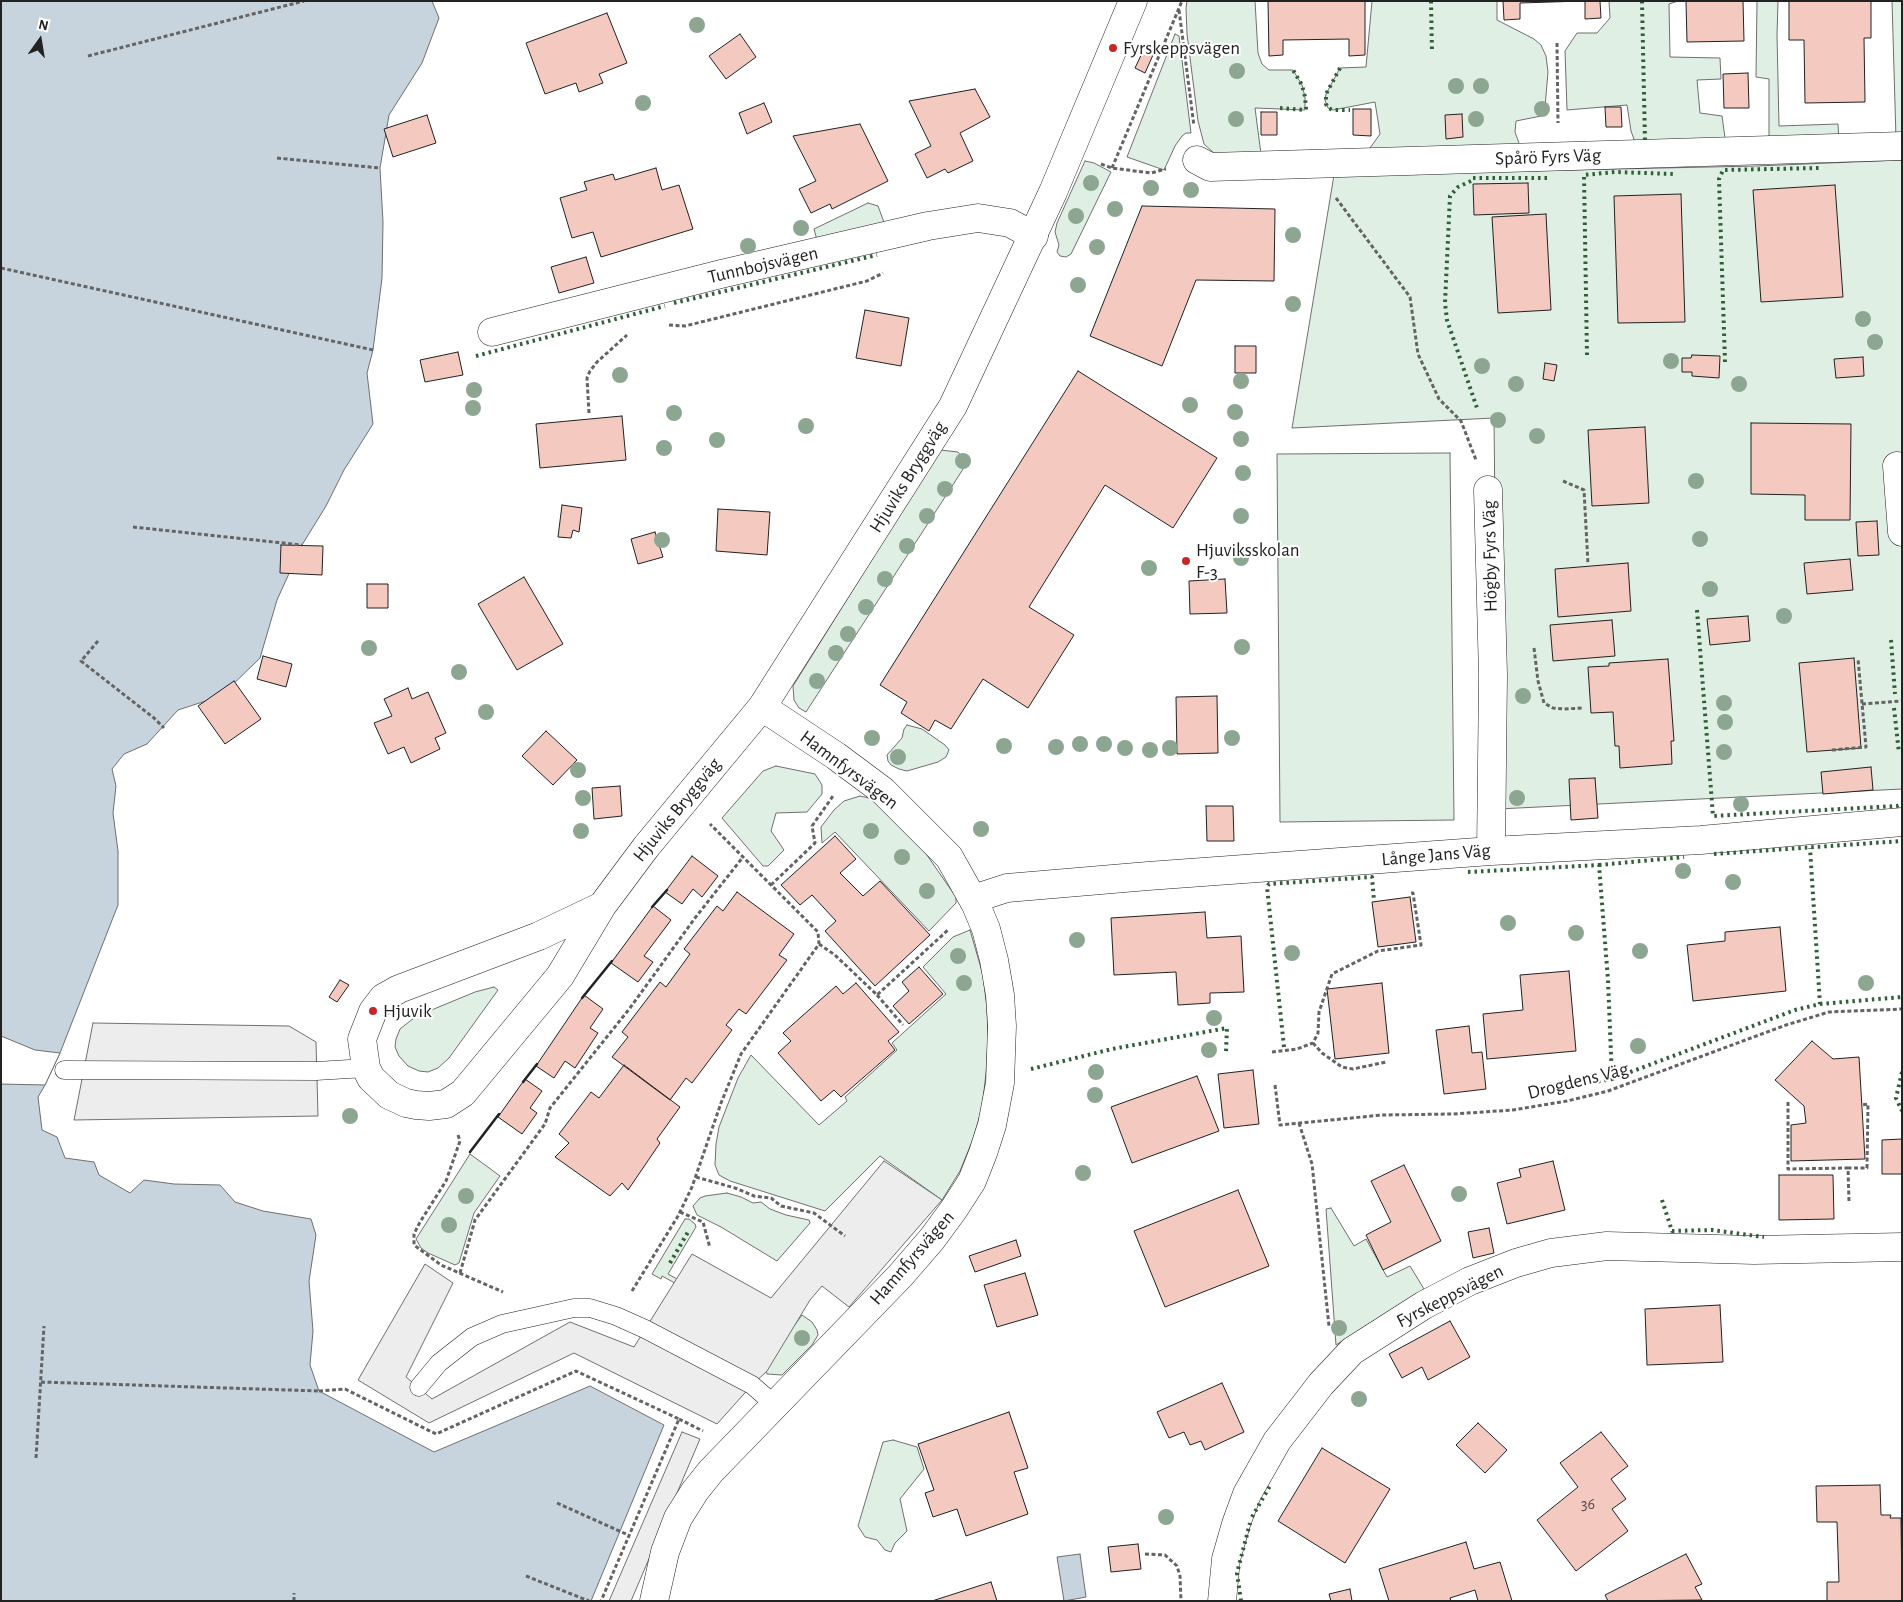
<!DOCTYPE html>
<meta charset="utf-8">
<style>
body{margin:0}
#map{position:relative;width:1903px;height:1602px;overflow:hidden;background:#fff;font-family:"Alegreya Sans",sans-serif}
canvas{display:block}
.frame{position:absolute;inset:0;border:2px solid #222;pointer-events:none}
.north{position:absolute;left:15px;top:15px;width:50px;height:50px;-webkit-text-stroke:4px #fff;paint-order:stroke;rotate:13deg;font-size:14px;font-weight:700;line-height:20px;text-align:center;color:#222}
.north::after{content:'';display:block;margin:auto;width:18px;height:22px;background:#222;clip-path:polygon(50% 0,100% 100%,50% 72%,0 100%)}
</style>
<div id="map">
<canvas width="1903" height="1602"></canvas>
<div class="frame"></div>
<div class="north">N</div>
</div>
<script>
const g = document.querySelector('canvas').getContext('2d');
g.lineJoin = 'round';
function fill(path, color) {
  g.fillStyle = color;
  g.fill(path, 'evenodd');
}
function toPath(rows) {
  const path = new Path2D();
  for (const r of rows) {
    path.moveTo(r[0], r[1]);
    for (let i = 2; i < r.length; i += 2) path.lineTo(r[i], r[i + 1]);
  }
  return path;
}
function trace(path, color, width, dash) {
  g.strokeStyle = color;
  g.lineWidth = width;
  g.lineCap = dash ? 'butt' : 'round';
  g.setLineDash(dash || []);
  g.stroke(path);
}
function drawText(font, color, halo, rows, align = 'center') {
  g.font = font + ' "Alegreya Sans",sans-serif';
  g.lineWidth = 4;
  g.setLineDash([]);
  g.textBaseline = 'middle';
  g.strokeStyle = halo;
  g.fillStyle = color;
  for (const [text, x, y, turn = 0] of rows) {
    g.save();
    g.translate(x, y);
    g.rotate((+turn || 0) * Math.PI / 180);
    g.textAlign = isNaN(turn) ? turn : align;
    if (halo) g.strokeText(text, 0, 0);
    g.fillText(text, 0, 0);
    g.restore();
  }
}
const green = toPath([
 [1187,1,1255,1,1258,53,1262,64,1269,70,1293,70,1302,85,1305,97,1305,110,1255,108,1261,154,1216,155,1204,144,1198,121,1187,34,1186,8,1187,1],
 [1372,1,1497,1,1497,20,1534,39,1541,45,1546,56,1548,72,1545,107,1541,116,1516,121,1515,132,1519,143,1515,150,1374,152,1370,148,1380,134,1375,102,1333,110,1328,108,1325,100,1326,94,1340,68,1366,67,1372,1],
 [1609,1,1678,1,1669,4,1670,57,1720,58,1721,79,1697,80,1700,113,1722,116,1726,145,1636,145,1631,131,1627,105,1567,110,1565,51,1577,33,1597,33,1610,18,1609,1],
 [1757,1,1778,1,1777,35,1779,126,1838,124,1839,142,1769,145,1769,79,1756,77,1757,1],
 [1892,1,1902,1,1902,138,1896,139,1892,1],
 [1175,34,1179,36,1191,133,1186,133,1182,136,1175,146,1164,170,1127,157,1175,34],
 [1902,160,1902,789,1498,809,1494,418,1292,428,1334,175,1756,166,1902,160],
 [1085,161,1094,163,1111,172,1071,254,1066,257,1060,256,1057,252,1059,245,1055,232,1057,223,1085,161],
 [868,203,878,206,885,225,817,240,814,229,868,203],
 [940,450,958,452,967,463,806,712,799,708,794,700,793,686,940,450],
 [1450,453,1454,820,1280,822,1277,454,1450,453],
 [907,725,922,729,945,745,949,750,946,757,938,762,907,771,899,769,891,765,888,761,887,755,902,738,904,729,907,725],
 [776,766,815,774,822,785,822,794,807,812,776,813,771,831,784,850,768,866,763,866,722,818,763,771,776,766],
 [860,796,869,798,885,810,908,830,929,858,956,897,956,903,929,931,835,832,822,843,821,827,834,810,844,801,860,796],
 [970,930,983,975,987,1009,988,1040,986,1073,982,1108,973,1139,960,1171,942,1200,880,1156,825,1211,730,1181,719,1175,715,1165,716,1144,719,1127,738,1078,751,1055,819,1125,847,1101,845,1097,897,1050,892,1043,946,994,923,967,953,937,970,930],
 [494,987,498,990,449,1058,438,1068,428,1072,419,1071,408,1066,399,1056,395,1047,396,1039,400,1029,410,1021,417,1016,475,992,494,987],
 [470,1154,500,1176,474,1213,459,1263,455,1265,428,1253,421,1248,416,1239,470,1154],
 [727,1193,741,1197,753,1203,761,1202,770,1209,786,1215,809,1220,810,1223,777,1261,721,1227,697,1215,693,1206,700,1198,705,1196,727,1193],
 [1331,1208,1354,1246,1366,1239,1387,1277,1410,1266,1424,1289,1336,1345,1326,1209,1331,1208],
 [685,1219,689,1219,695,1224,696,1227,668,1274,785,1338,802,1315,812,1322,817,1330,818,1335,812,1345,782,1375,767,1374,766,1369,780,1341,662,1276,661,1279,652,1274,685,1219],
 [893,1440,917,1447,924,1469,900,1499,907,1531,895,1543,891,1552,885,1550,877,1540,865,1537,858,1526,883,1442,893,1440]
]);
fill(green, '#e0efe3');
trace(green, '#6f6f6f', 1);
const parking = toPath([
 [93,1023,289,1026,316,1042,318,1116,74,1120,93,1023],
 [884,1161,942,1200,849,1307,822,1286,810,1300,767,1371,752,1385,717,1424,574,1353,429,1423,358,1380,425,1264,453,1283,406,1377,432,1399,570,1322,634,1347,692,1254,771,1298,884,1161],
 [682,1432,700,1439,631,1601,609,1601,682,1432]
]);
fill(parking, '#ededed');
trace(parking, '#6f6f6f', 1);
const water = toPath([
 [1,1,432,1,439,18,422,63,389,115,380,168,383,222,382,278,373,350,367,373,373,424,344,470,326,506,302,545,277,600,260,658,221,696,178,710,147,744,124,754,112,769,116,786,113,813,118,851,118,905,60,1053,45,1085,38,1097,42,1130,57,1137,65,1158,94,1162,99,1175,130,1193,144,1180,174,1184,220,1185,235,1202,263,1211,311,1219,316,1235,309,1281,313,1331,310,1365,319,1391,434,1452,590,1386,664,1425,591,1601,1,1601,1,1],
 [1080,1554,1086,1597,1064,1601,1057,1557,1080,1554]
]);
fill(water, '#c7d3dd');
trace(water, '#6f6f6f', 1);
const pier = toPath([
 [1,1036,35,1050,60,1053,45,1085,1,1084,1,1036]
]);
fill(pier, '#fff');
trace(pier, '#6f6f6f', 1);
const building = toPath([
 [1268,1,1365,1,1365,55,1349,56,1349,39,1283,40,1283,55,1269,56,1268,1],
 [1503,1,1583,1,1520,3,1520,19,1504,20,1503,1],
 [1585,1,1600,1,1601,18,1585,19,1585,1],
 [1686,1,1743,1,1744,41,1687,42,1686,1],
 [1789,1,1871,1,1871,38,1864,38,1865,102,1805,103,1804,40,1789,40,1789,1],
 [607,13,627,63,599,74,603,83,579,92,576,83,545,94,526,43,607,13],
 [740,34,756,57,726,79,709,56,740,34],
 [1143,51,1153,55,1145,73,1135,68,1143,51],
 [1748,73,1749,108,1724,108,1723,74,1748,73],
 [975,89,990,117,960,133,973,161,948,173,945,169,927,178,915,154,931,146,909,101,975,89],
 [764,103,772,122,747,134,739,113,764,103],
 [1605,107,1621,107,1622,127,1606,127,1605,107],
 [1353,109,1371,109,1371,136,1353,135,1353,109],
 [1261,112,1277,112,1277,135,1261,135,1261,112],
 [1462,114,1463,137,1446,139,1445,115,1462,114],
 [427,115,436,143,393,157,384,129,427,115],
 [860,124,888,181,832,209,830,204,811,213,799,189,816,181,793,136,860,124],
 [656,168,662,190,679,185,693,229,601,257,593,232,572,238,560,198,587,190,584,182,613,174,615,180,656,168],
 [1528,183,1529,213,1474,215,1473,184,1528,183],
 [1835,185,1843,297,1761,302,1753,190,1835,185],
 [1681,194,1685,322,1618,323,1614,196,1681,194],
 [1142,206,1275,209,1274,281,1196,280,1162,366,1090,336,1142,206],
 [1546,214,1551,310,1498,313,1492,217,1546,214],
 [586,257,594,283,559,293,551,267,586,257],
 [865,310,909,318,901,366,856,358,865,310],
 [1235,346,1256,346,1256,373,1235,373,1235,346],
 [458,352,463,375,425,382,420,360,458,352],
 [1692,355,1720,356,1719,378,1692,376,1692,372,1682,372,1682,358,1691,358,1692,355],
 [1863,357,1864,376,1836,378,1834,359,1863,357],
 [1545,363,1557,365,1554,381,1543,379,1545,363],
 [1078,371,1217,458,1173,528,1105,485,1029,607,1074,635,1028,708,983,679,951,729,935,720,929,731,901,713,907,702,880,685,1078,371],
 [622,416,626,460,540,468,536,424,622,416],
 [1751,423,1851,424,1850,520,1805,520,1805,495,1751,494,1751,423],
 [1645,427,1649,503,1592,506,1588,430,1645,427],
 [562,505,582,508,579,532,573,530,571,538,558,537,562,505],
 [718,509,770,512,767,555,716,551,718,509],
 [1877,521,1879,555,1858,556,1856,522,1877,521],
 [655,532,663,557,638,564,631,539,655,532],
 [281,545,323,546,322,575,280,573,281,545],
 [1850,559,1853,590,1807,594,1804,563,1850,559],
 [1628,563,1631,611,1558,617,1555,569,1628,563],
 [524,577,563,644,517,670,478,604,524,577],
 [1225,579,1227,613,1190,614,1189,581,1225,579],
 [367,584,388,584,388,608,367,608,367,584],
 [1748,616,1750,641,1710,645,1707,619,1748,616],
 [1612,620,1615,656,1553,661,1550,625,1612,620],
 [263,656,292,664,286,687,257,679,263,656],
 [1854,658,1861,748,1807,752,1799,663,1854,658],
 [1668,659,1674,741,1671,741,1672,764,1620,768,1619,746,1615,746,1613,712,1591,713,1588,667,1609,666,1609,663,1668,659],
 [234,681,261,719,225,744,198,706,234,681],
 [408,688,412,699,428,692,446,733,435,738,440,749,411,763,404,747,388,754,374,723,392,716,384,699,408,688],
 [1217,696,1218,753,1177,754,1176,697,1217,696],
 [546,731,577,760,553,785,522,756,546,731],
 [1871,767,1873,790,1823,794,1821,772,1871,767],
 [1595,778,1598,818,1571,820,1569,779,1595,778],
 [620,786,622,816,594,819,592,788,620,786],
 [1206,806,1233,806,1234,841,1207,841,1206,806],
 [835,836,856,859,840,873,863,896,880,881,930,935,875,986,825,931,836,921,812,895,800,905,781,885,835,836],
 [692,856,718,876,702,897,693,889,682,904,665,892,692,856],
 [737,892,794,934,779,955,787,960,746,1014,739,1009,726,1025,732,1030,692,1083,686,1078,670,1100,612,1057,628,1037,622,1032,660,982,666,987,690,954,684,949,717,906,723,911,737,892],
 [1410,897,1416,942,1378,947,1372,902,1410,897],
 [653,906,671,920,644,956,653,962,638,982,611,963,653,906],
 [1205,912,1207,938,1241,936,1244,992,1210,993,1210,1003,1178,1005,1176,972,1114,975,1111,918,1205,912],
 [1780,927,1786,991,1693,1001,1687,945,1725,941,1725,932,1780,927],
 [919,967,943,994,909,1024,893,1006,909,991,902,982,919,967],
 [1569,971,1576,1051,1487,1059,1483,1014,1523,1010,1520,975,1569,971],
 [340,980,349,985,337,1002,329,997,340,980],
 [856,983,899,1032,888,1041,895,1050,841,1097,834,1090,821,1101,778,1053,791,1041,783,1033,836,986,843,994,856,983],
 [1382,983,1389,1053,1335,1059,1327,989,1382,983],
 [584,995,603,1009,590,1028,598,1033,575,1068,565,1061,554,1078,536,1066,584,995],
 [1469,1026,1472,1053,1482,1052,1486,1089,1444,1094,1436,1030,1469,1026],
 [1812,1041,1833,1059,1859,1057,1865,1159,1791,1161,1791,1125,1806,1123,1804,1106,1775,1080,1812,1041],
 [624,1065,680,1107,657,1139,660,1143,628,1190,622,1183,610,1196,555,1157,569,1143,559,1134,591,1092,599,1098,624,1065],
 [1253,1070,1259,1124,1224,1128,1218,1074,1253,1070],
 [1197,1076,1219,1131,1132,1163,1111,1107,1197,1076],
 [525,1079,542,1091,530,1108,537,1113,522,1134,498,1117,525,1079],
 [1902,1139,1902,1174,1882,1174,1882,1140,1902,1139],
 [1553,1161,1565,1210,1507,1224,1497,1183,1521,1177,1519,1169,1553,1161],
 [1404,1165,1441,1241,1383,1270,1366,1235,1391,1222,1371,1181,1404,1165],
 [1779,1175,1833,1175,1834,1219,1779,1220,1779,1175],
 [1238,1190,1269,1266,1165,1307,1134,1231,1238,1190],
 [1489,1228,1494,1253,1473,1258,1468,1232,1489,1228],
 [1016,1240,1021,1256,975,1272,969,1256,1016,1240],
 [1025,1273,1038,1315,997,1327,984,1285,1025,1273],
 [1720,1305,1723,1362,1647,1365,1645,1309,1720,1305],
 [1450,1321,1470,1357,1428,1380,1422,1367,1402,1378,1389,1354,1450,1321],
 [1222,1383,1244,1432,1205,1450,1201,1441,1190,1445,1184,1432,1169,1438,1157,1412,1222,1383],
 [1009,1412,1028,1468,1014,1472,1028,1514,966,1536,957,1509,933,1517,925,1493,934,1490,918,1444,1009,1412],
 [1478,1423,1507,1450,1485,1473,1456,1445,1478,1423],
 [1601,1432,1628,1466,1611,1479,1626,1499,1612,1509,1628,1531,1576,1571,1537,1520,1578,1487,1560,1463,1601,1432],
 [1322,1448,1390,1489,1345,1563,1278,1521,1322,1448],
 [1880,1485,1881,1515,1891,1515,1890,1518,1901,1518,1902,1601,1827,1601,1827,1582,1839,1582,1837,1522,1817,1522,1816,1486,1880,1485],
 [1466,1542,1474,1569,1500,1562,1512,1601,1478,1601,1475,1590,1450,1598,1451,1601,1389,1601,1379,1569,1466,1542],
 [1138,1544,1141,1569,1111,1572,1108,1547,1138,1544],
 [1686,1554,1702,1584,1695,1587,1702,1600,1608,1601,1605,1595,1686,1554],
 [991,1582,997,1601,932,1601,991,1582],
 [1350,1589,1352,1601,1331,1601,1329,1594,1350,1589]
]);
fill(building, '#f3c9c0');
trace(building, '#222', 1);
const service = toPath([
 [64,1070,316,1071,366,1068],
 [419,1387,439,1363,472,1337,502,1324,574,1308,590,1308,616,1316,645,1329,752,1385,775,1405]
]);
const minor = toPath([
 [1197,160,1210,167,1902,146],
 [492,332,721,274,928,226,978,218,1010,223,1034,236],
 [1897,466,1902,532],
 [1488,490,1493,675,1491,851],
 [973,899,1007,888,1148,876,1491,851,1701,840,1902,822],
 [654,1601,665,1552,678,1518,695,1491,711,1471,900,1276,932,1239,954,1209,972,1181,983,1153,992,1125,1000,1083,1002,1026,1000,995,994,960,986,929,976,905,949,857,883,791,836,756,762,707],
 [1222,1601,1226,1559,1236,1524,1247,1494,1277,1441,1321,1384,1352,1351,1424,1305,1470,1281,1516,1263,1551,1253,1607,1246,1754,1250,1902,1247]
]);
const tertiary = toPath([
 [602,906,539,936,399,989,383,998,373,1011,362,1039,366,1068,371,1078,389,1095,406,1103,416,1105,429,1106,446,1104,463,1093,560,976,602,906,646,847,762,707,953,406,1053,192,1133,1]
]);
trace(service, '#222', 19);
trace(minor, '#222', 29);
trace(tertiary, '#222', 29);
trace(toPath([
 [1179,10,1194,126],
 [1557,43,1558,123],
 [88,56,304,1],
 [277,158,380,168],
 [1101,164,1112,168,1151,173,1166,169],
 [1112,168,1182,1],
 [1336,198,1410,297,1418,354,1439,399,1461,421,1476,460],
 [1,268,373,350],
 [669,325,685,326,867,281,883,273],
 [589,413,587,378,590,371,597,362,627,335],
 [1563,481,1584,490,1588,564],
 [133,527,302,545],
 [98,641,81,661,154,718,164,728],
 [1534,648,1538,681,1544,703,1553,708,1564,709,1583,708],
 [1862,704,1902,701],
 [1832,750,1866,747,1858,659],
 [771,885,815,843,812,826,833,796],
 [819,944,835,955,877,995,948,930],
 [877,995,903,1025],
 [1313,1043,1322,1053,1342,1067,1353,1069,1386,1062],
 [1272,1052,1297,1049,1313,1043,1318,1033,1319,1012,1332,974,1378,951,1421,945,1413,893,1411,893],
 [1275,1085,1280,1125,1382,1115,1453,1114,1513,1110,1567,1101,1608,1091,1786,1025,1829,1012,1902,1009],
 [1788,1102,1788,1169,1848,1168],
 [1299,1123,1312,1164,1329,1326],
 [458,1135,460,1141,446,1181,420,1222,414,1234,414,1245,441,1265,503,1292],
 [696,1177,735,1188,754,1196,771,1198,781,1206,814,1213,845,1236],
 [1849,1201,1848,1168,1867,1168,1868,1104,1862,1105],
 [680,1212,703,1222,710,1248],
 [460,1273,475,1220,545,1124,550,1108,630,1008,695,918,743,857],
 [632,1291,678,1216,692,1187,721,1103,741,1054,819,944,818,932,710,824],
 [41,1382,319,1391],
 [319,1391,345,1389,436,1434,576,1371,679,1419,601,1601],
 [679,1419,703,1431],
 [36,1458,44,1326],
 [557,1503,626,1534],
 [1145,1554,1165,1555,1177,1566,1180,1576,1181,1601],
 [526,1576,589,1601],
 [294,1601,294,1593]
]), '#646464', 3, [4, 2.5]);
trace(service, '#fff', 18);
trace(minor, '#fff', 28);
trace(tertiary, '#fff', 28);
trace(toPath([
 [1431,1,1432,53],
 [1642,1,1645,141],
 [1340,68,1326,94,1326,104,1328,108,1333,110,1350,110],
 [1280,108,1305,110,1306,108,1305,97,1302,85,1293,70],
 [1473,178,1548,178],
 [1471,181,1458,187,1450,196,1445,303,1447,320,1477,408],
 [674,303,877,255],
 [1587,355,1584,175,1615,172,1674,174],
 [476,356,665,306],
 [1725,362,1719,179,1723,170,1820,168],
 [1697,610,1713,816,1897,806,1902,804],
 [1891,640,1895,694],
 [1894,708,1899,753],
 [1714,854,1902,841],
 [1599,865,1684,857],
 [1468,872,1599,865,1608,980,1612,1079,1595,1082],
 [1820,1004,1902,997],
 [1284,1047,1267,887,1269,884,1372,877,1374,901],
 [1031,1069,1112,1049,1227,1028,1226,1052],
 [1902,1072,1896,1098,1902,1111],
 [1612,1079,1795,1010,1820,1004,1810,848],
 [1562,1083,1587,1082],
 [1662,1200,1672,1231,1712,1230,1764,1237],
 [670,1263,688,1232],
 [1252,1517,1271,1484],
 [1241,1601,1237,1573,1250,1523]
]), '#2f5e38', 4, [2.5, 4]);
trace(toPath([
 [652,907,667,890],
 [582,998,612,961],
 [523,1082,537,1064],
 [470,1152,499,1114]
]), '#222', 2.5);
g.fillStyle = '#8da692';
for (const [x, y] of [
 [697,25],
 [1237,71],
 [1456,86],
 [1481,86],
 [643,103],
 [1542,109],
 [1236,119],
 [1476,119],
 [1091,183],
 [1151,188],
 [1191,190],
 [1115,209],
 [1076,216],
 [801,228],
 [1293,235],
 [748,246],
 [1097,247],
 [1078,285],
 [1293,304],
 [1863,319],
 [1875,342],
 [1671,361],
 [1482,366],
 [620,375],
 [1241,381],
 [1516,384],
 [1739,384],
 [474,390],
 [1190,405],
 [473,408],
 [1235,412],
 [674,413],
 [1498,420],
 [806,426],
 [1537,436],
 [1241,439],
 [717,440],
 [664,448],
 [963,461],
 [1243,473],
 [1696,481],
 [945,489],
 [927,516],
 [1241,516],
 [1700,539],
 [662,540],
 [907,546],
 [1241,558],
 [1149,568],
 [885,579],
 [1710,589],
 [866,607],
 [1784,616],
 [848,634],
 [1242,647],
 [369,648],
 [836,653],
 [459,672],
 [817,681],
 [1523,696],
 [1724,703],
 [486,712],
 [1725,722],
 [872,738],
 [1232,738],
 [1080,744],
 [1104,744],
 [1004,746],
 [1056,747],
 [1125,748],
 [1170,748],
 [1150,750],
 [1724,752],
 [898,757],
 [578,770],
 [583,798],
 [1517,798],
 [1741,804],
 [981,829],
 [581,831],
 [871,831],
 [902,857],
 [1683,871],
 [1733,882],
 [927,891],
 [1508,923],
 [1576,933],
 [1077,940],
 [1640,951],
 [1292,953],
 [958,956],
 [964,983],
 [1866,983],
 [1214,1018],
 [1638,1046],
 [1209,1050],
 [1096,1072],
 [1095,1095],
 [350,1116],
 [1083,1173],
 [1459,1194],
 [466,1196],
 [449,1225],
 [1339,1328],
 [802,1338],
 [1359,1399],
 [1166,1517]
]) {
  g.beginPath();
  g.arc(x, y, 8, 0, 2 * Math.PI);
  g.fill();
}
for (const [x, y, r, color] of [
 [1113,48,5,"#c62828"],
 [1186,561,5,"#c62828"],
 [373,1011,5,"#c62828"]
]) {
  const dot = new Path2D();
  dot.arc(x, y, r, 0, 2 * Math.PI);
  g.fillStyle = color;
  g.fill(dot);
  trace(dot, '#fff', 2);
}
drawText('16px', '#564c4a', null, [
 ["36",1588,1504]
]);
drawText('19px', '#222', '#fff', [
 ["Fyrskeppsvägen",1123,48],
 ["Hjuviksskolan",1196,550],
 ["F-3",1196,572],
 ["Hjuvik",383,1011]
], 'left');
drawText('19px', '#222', '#fff', [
 ["Spårö Fyrs Väg",1548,157,-2],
 ["Tunnbojsvägen",763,265,-13],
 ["Hjuviks Bryggväg",908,477,-58],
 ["Högby Fyrs Väg",1490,556,-91],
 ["Hamnfyrsvägen",849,770,37],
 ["Hjuviks Bryggväg",677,810,-51],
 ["Långe Jans Väg",1436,855,-5],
 ["Drogdens Väg",1578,1081,-14],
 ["Hamnfyrsvägen",912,1258,-49],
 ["Fyrskeppsvägen",1450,1296,-27]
]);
</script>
